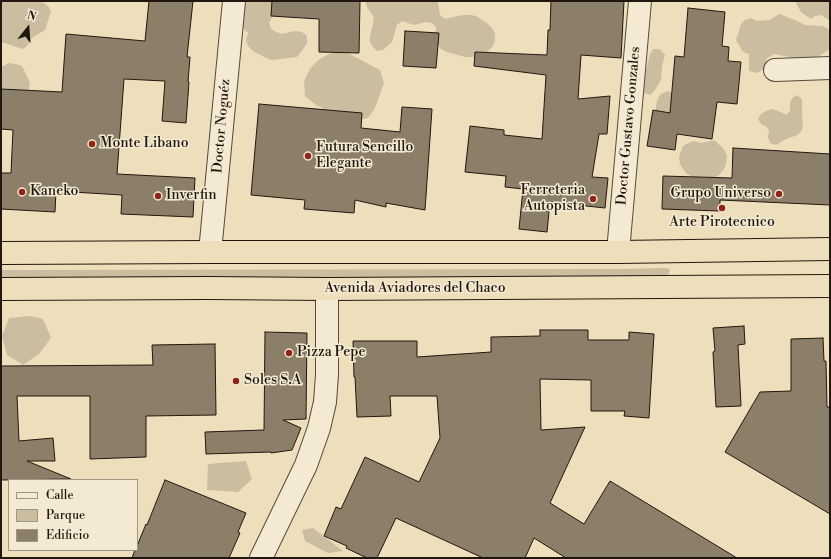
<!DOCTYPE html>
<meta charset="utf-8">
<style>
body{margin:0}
#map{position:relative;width:831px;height:559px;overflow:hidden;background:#eedfbc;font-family:"Libre Bodoni",serif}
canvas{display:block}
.frame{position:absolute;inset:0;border:2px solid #20170f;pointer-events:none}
.legend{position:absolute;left:8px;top:479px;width:130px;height:72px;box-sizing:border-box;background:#f4ead3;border:1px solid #9f9685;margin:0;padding:5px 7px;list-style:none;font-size:12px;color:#20170f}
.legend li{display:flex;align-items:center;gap:8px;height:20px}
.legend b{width:20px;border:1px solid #9f9685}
.north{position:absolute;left:8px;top:8px;width:40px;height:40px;-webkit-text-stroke:3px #f4ead3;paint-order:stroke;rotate:17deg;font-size:11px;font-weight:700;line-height:16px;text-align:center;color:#20170f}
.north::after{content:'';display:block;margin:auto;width:14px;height:18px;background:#20170f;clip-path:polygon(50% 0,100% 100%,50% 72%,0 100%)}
</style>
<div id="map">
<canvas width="831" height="559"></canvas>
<div class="frame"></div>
<ul class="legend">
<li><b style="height:5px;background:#f4ead3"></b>Calle</li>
<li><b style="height:11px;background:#cbbd9f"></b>Parque</li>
<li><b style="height:11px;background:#8b7f69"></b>Edificio</li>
</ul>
<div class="north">N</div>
</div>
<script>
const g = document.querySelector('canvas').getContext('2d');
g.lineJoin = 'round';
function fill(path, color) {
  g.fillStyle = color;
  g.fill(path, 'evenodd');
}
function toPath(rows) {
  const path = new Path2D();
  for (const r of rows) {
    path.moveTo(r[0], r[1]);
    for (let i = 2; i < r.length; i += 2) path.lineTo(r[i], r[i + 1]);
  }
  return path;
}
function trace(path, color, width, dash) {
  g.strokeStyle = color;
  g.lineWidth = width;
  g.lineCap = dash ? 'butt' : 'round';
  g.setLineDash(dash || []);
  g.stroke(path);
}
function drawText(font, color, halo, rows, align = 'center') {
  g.font = font + ' "Libre Bodoni",serif';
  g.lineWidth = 3;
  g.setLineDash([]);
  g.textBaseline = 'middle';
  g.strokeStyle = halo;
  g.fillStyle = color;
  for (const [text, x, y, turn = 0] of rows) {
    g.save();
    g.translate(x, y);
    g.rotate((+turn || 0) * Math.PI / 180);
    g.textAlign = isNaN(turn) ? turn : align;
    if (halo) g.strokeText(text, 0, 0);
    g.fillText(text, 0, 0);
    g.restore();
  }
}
fill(toPath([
 [1,1,37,1,44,3,49,7,51,12,45,30,30,39,28,45,23,49,1,42],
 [247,1,280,1,278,13,272,17,269,23,271,29,276,32,282,34,295,31,302,32,307,36,307,43,304,48,297,57,272,60,266,58,253,51,248,46,246,40,248,33,244,29,238,27,236,12],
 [365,1,437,1,438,3,440,15,445,19,463,15,470,15,476,16,487,23,492,28,495,34,495,40,493,46,488,51,483,54,472,57,465,57,447,52,441,49,437,44,435,39,436,27,432,23,426,22,414,25,402,21,397,25,392,42,383,50,377,51,373,47,370,42,370,36,373,24,374,17,367,7],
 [795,1,830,1,830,21,821,15,815,16,811,19,801,12],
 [779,14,795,20,805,25,823,26,830,30,830,49,808,63,798,64,789,57,774,54,767,58,765,68,757,73,749,71,749,54,743,52,736,40,741,24,745,20,751,18,757,21,770,20],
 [653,49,660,49,665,55,662,66,661,80,655,90,650,95,644,93,640,88,641,76,647,67,650,54],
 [342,50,380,70,384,83,375,108,368,118,354,121,343,118,316,105,305,96,304,81,310,69,318,60,329,54],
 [9,63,15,64,22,66,28,78,30,84,29,90,25,95,1,89,1,67],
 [667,91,673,93,678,116,656,111,656,105,658,98,661,94],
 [797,95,802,99,802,112,803,124,802,130,798,135,786,139,776,145,770,143,768,137,769,132,767,127,761,124,758,119,761,114,766,111,772,109,778,111,787,115,790,110,790,104,792,98],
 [714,140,724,149,727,156,726,164,724,169,719,175,714,178,693,177,687,174,683,169,680,164,679,157,683,146,688,143,694,141,701,143],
 [667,268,670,270,669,274,667,275,618,277,1,278,1,270,617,269],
 [29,316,43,319,51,338,39,354,23,365,7,355,2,336,9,318],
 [246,461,252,479,238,492,207,490,208,464],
 [313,528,343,551,328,553,305,541,302,530]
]), '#cbbd9f');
const building = toPath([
 [149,1,193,1,187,57,190,57,188,82,189,82,186,123,162,121,165,81,124,79,117,174,195,178,193,217,121,214,122,195,56,191,55,212,1,209,1,173,11,173,13,130,1,129,1,89,62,92,66,34,145,41,149,1],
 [272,1,360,1,359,53,319,52,319,19,271,16,272,1],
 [551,1,624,1,621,58,581,55,578,99,610,96,607,134,599,134,592,177,608,178,605,208,550,202,547,232,519,229,523,189,505,187,506,176,465,172,470,126,504,130,504,135,542,139,546,75,474,66,475,52,547,55,548,30,550,30,551,1],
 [688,8,725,12,722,46,729,47,728,61,741,62,737,104,717,102,712,139,677,134,675,150,647,146,653,110,670,113,675,56,684,57,688,8],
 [405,31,439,33,436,68,403,66,405,31],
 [259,104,362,113,361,128,400,132,402,107,432,109,425,210,386,203,386,207,355,200,354,213,304,209,305,200,251,195,259,104],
 [733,148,830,154,830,205,720,200,720,211,662,209,663,176,732,178,733,148],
 [744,326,745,344,738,345,741,406,716,407,713,352,715,351,713,328,744,326],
 [540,330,588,330,588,340,629,340,629,332,654,334,649,418,624,416,625,411,591,411,591,380,540,379,541,430,585,427,550,503,584,524,610,481,737,558,566,558,534,538,525,558,483,558,396,518,377,558,367,558,346,548,347,546,324,536,336,507,341,509,365,457,419,482,440,438,437,396,390,396,391,416,357,417,355,377,354,377,353,341,417,341,417,357,491,352,491,337,540,336,540,330],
 [265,332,307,333,306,419,283,420,301,428,292,450,271,453,271,452,206,454,205,432,264,430,265,332],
 [823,338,824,361,826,361,827,407,830,407,830,514,725,452,760,392,791,391,791,339,823,338],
 [215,344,216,415,146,416,146,457,90,459,90,396,17,396,19,441,53,438,55,461,27,461,71,479,1,480,1,366,153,365,152,345,215,344],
 [165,480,246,513,238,532,240,533,229,558,132,558,135,550,137,550,137,546,146,524,147,525,165,480]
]);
fill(building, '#8b7f69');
trace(building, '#20170f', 1);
const minor = toPath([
 [775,70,830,68],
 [210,252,234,1],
 [618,252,640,1],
 [261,558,306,465,319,428,325,402,327,375,327,289]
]);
const highway = toPath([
 [1,253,210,252,618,252,830,249],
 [1,289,207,288,327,289,830,286]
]);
trace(minor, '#54493a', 24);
trace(highway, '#20170f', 24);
trace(minor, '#f4ead3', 22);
trace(highway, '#eedfbc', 22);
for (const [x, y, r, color] of [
 [92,144,4,"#8f2418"],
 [308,156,4,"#8f2418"],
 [22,192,4,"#8f2418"],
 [779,194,4,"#8f2418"],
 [158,196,4,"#8f2418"],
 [593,199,4,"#8f2418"],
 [722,208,4,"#8f2418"],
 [289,353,4,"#8f2418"],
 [236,381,4,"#8f2418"]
]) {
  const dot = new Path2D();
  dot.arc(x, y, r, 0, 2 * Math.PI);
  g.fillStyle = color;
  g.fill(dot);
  trace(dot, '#f4ead3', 1.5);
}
drawText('14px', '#20170f', '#f4ead3', [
 ["Doctor Noguéz",222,126,-85],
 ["Doctor Gustavo Gonzales",629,126,-85],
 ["Avenida Aviadores del Chaco",415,289]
]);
drawText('14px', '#20170f', '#f4ead3', [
 ["Monte Libano",100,144],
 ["Futura Sencillo",316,148],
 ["Elegante",316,164],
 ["Ferreteria",585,191,"right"],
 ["Autopista",585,207,"right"],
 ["Kaneko",30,192],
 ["Grupo Universo",771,194,"right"],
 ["Inverfin",166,196],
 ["Arte Pirotecnico",722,223,"center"],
 ["Pizza Pepe",297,353],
 ["Soles S.A",244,381]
], 'left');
</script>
